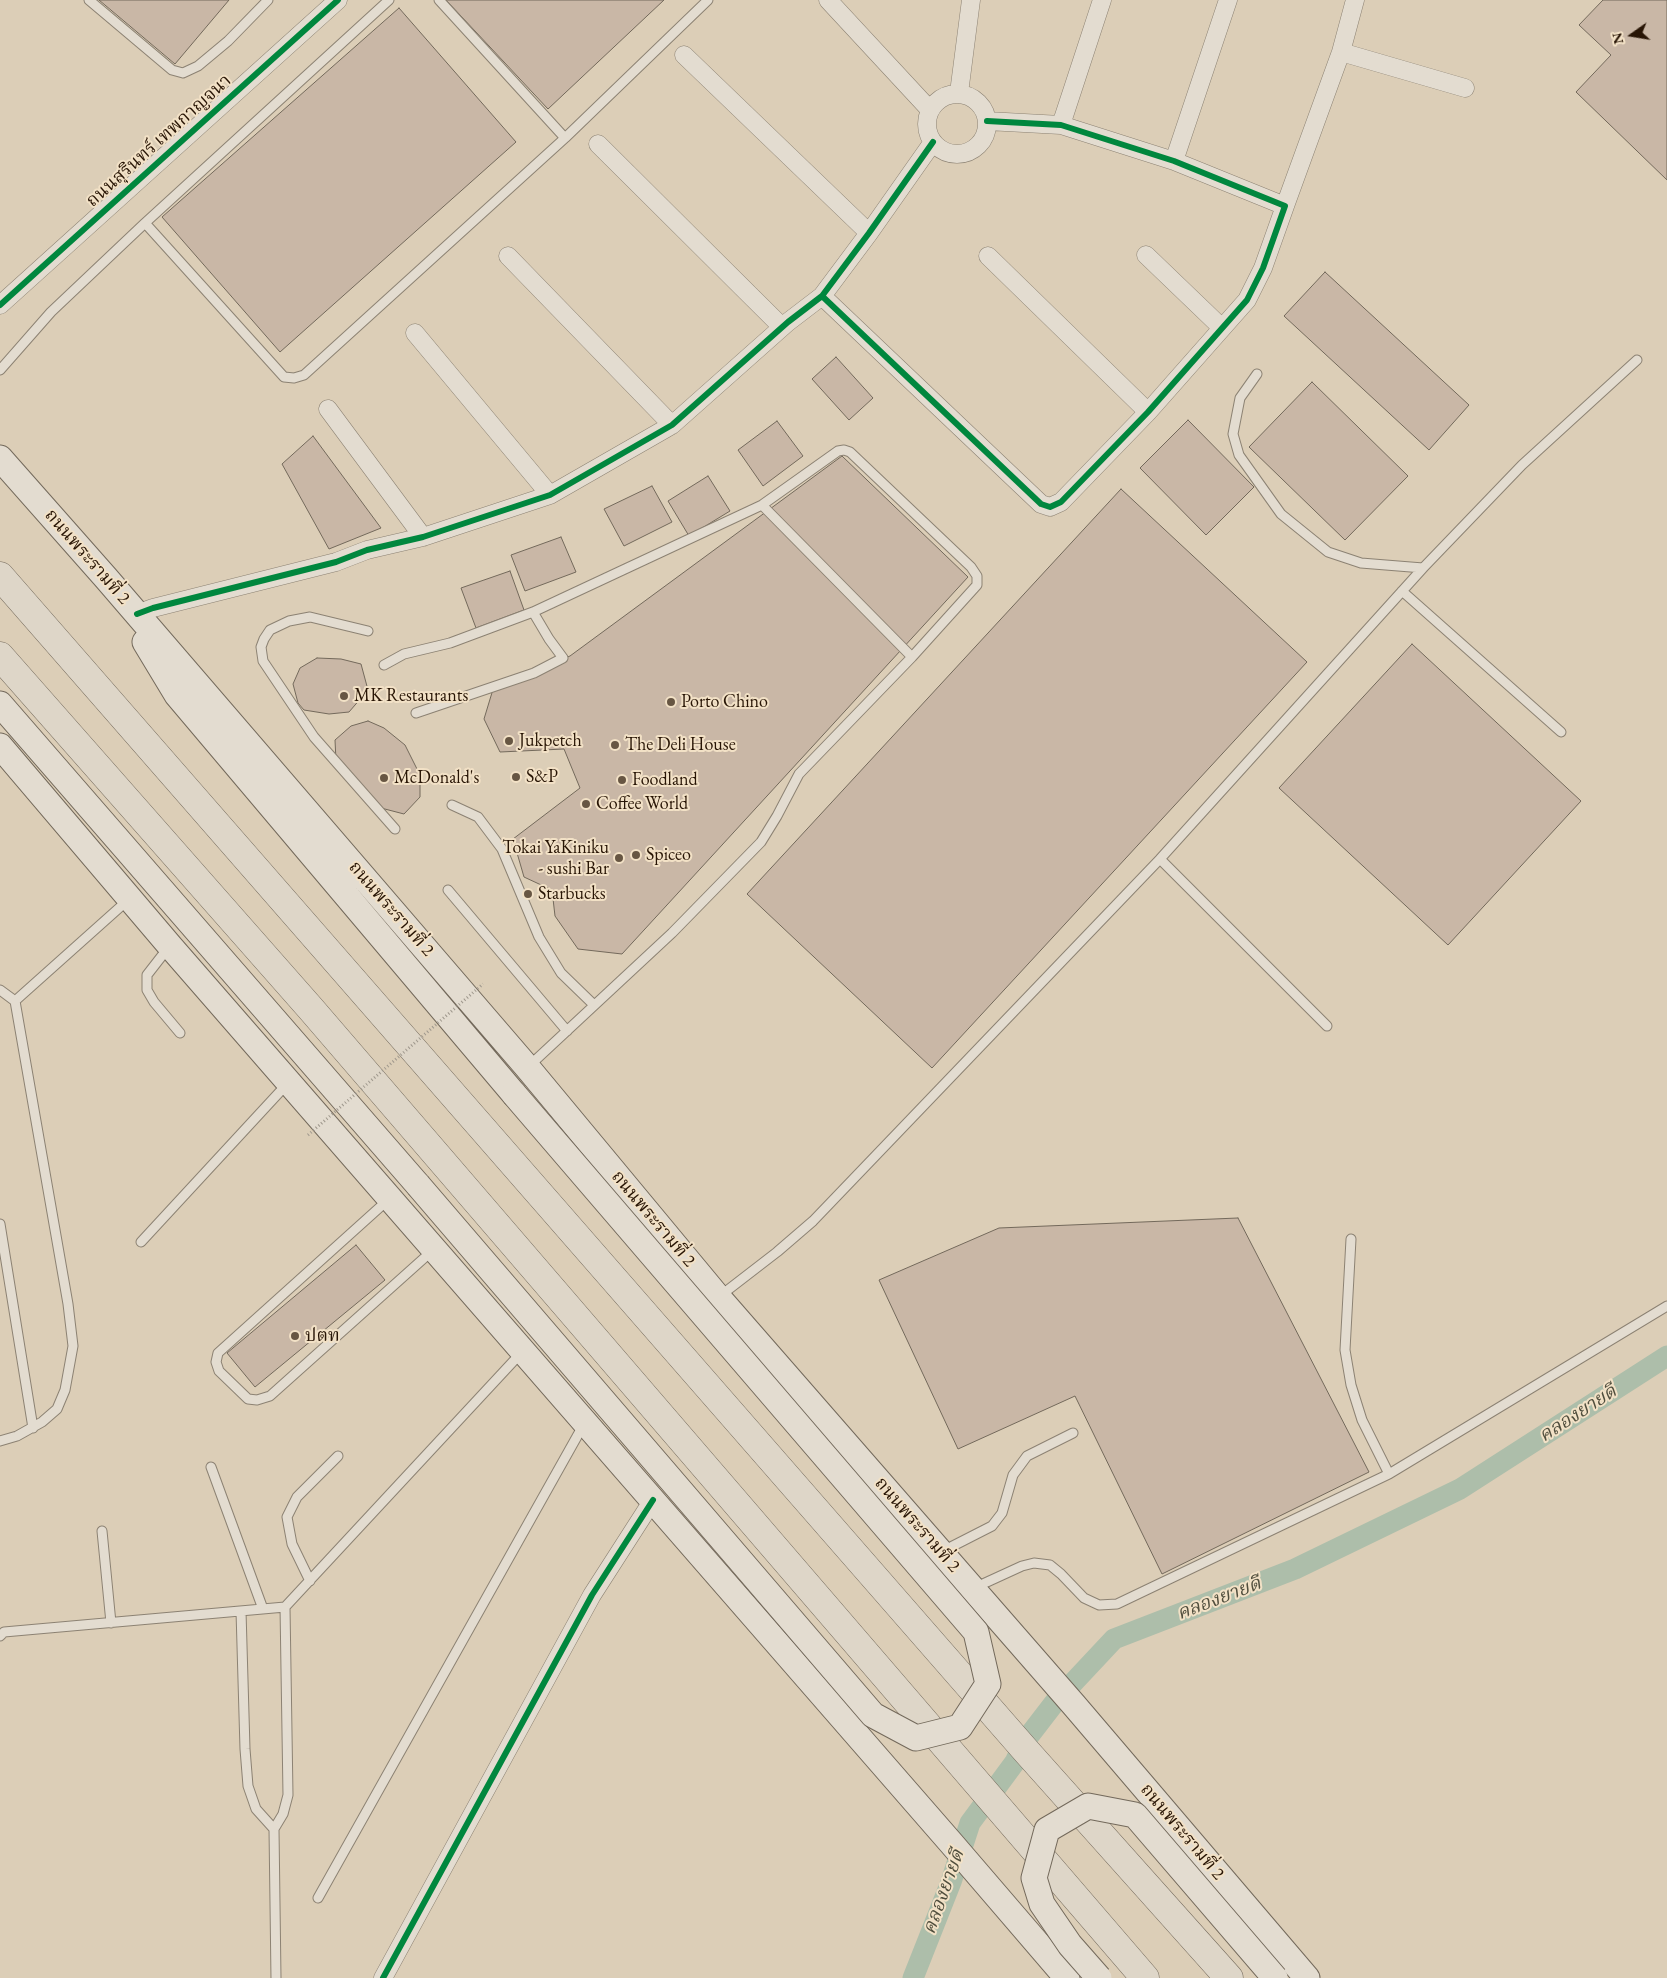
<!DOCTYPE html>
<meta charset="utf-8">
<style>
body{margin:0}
#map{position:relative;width:1667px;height:1978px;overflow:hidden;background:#dcceb7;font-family:"EB Garamond",serif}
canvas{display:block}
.north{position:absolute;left:1607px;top:10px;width:50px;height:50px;-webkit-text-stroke:4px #f2e1c6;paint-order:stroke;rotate:257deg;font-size:14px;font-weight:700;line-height:20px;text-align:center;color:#281505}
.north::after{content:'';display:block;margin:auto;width:18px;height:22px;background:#281505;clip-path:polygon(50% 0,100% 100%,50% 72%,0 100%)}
</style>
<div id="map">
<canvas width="1667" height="1978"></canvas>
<div class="north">N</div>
</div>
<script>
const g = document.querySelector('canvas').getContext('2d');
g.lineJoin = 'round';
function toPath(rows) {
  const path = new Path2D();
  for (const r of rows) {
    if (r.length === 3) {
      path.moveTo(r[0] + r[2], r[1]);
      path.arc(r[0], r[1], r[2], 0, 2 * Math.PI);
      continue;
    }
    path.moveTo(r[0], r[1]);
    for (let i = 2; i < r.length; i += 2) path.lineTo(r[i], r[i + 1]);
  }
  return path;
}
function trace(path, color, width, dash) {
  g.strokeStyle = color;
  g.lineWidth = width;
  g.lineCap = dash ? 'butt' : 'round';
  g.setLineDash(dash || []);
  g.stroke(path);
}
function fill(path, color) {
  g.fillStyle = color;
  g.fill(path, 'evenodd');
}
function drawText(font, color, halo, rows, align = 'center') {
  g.font = font + ' "EB Garamond","Noto Serif Thai",serif';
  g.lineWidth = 4;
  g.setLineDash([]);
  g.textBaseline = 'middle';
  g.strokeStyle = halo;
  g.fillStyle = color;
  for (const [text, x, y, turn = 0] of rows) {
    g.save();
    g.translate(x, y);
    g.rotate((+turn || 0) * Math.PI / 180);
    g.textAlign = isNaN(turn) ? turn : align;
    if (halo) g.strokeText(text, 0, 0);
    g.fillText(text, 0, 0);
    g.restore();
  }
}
trace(toPath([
 [913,1978,951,1882,970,1823,1015,1762,1025,1741,1055,1702,1114,1639,1295,1569,1460,1489,1667,1356]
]), '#adbeaa', 21);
const building = toPath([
 [99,0,229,0,175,64,99,0],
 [446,0,664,0,548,109,446,0],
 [1603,0,1667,0,1667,180,1576,92,1611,55,1579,25,1603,0],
 [399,8,516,142,280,352,162,217,399,8],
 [1325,272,1469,405,1429,450,1284,316,1325,272],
 [836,357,873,398,849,420,812,379,836,357],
 [1312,382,1408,476,1345,540,1249,447,1312,382],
 [1188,420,1254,487,1206,535,1140,468,1188,420],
 [777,421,803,456,763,486,738,450,777,421],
 [313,436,381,528,329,549,282,464,313,436],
 [842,456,968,577,622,954,578,949,555,916,552,890,524,877,513,839,580,788,564,749,500,752,484,719,494,686,570,656,842,456],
 [708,476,730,511,689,536,668,501,708,476],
 [652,486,672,522,624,546,604,509,652,486],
 [1121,489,1307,662,932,1068,747,894,1121,489],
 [561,537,576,572,525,591,511,555,561,537],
 [510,571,524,610,476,628,461,588,510,571],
 [1412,644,1581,801,1448,945,1279,788,1412,644],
 [317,658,341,659,361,664,368,690,349,712,329,714,304,710,298,703,293,684,300,668,317,658],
 [368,721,384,728,405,745,420,775,420,797,404,814,381,808,336,761,335,740,351,726,368,721],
 [1238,1218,1369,1472,1162,1574,1075,1396,958,1449,879,1280,999,1228,1238,1218],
 [356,1245,385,1280,255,1387,227,1353,356,1245]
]);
fill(building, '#c9b7a6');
trace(building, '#73695b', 1);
const service = toPath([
 [89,0,172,70,183,73,198,66,228,41,268,0],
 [389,0,145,223,284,377,294,378,304,375,565,138,708,0],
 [439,0,565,138],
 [0,370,51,312,145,223],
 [1257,374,1240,398,1233,434,1239,455,1281,514,1328,552,1361,563,1423,568],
 [762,505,912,657],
 [1402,591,1561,732],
 [368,631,310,617,289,621,270,630,264,639,261,647,263,661,314,737,395,829],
 [384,665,404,654,450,643,533,612,762,505,838,451,844,450,850,452,971,567,977,576,977,585,912,657,799,774,777,816,761,842,672,933,528,1067],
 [416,713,534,673,563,658,549,639,533,612],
 [452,805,478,817,502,849,539,937,561,973,594,1005],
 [1160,859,1327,1026],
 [448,890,567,1031],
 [168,948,147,975,147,990,154,1002,180,1033],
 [0,990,15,1001,68,1304,73,1346,65,1390,57,1409,42,1422,17,1436,0,1441],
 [15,1001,128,900],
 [389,1199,218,1353,216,1362,219,1371,248,1399,257,1400,270,1396,432,1251],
 [0,1224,33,1428],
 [1351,1239,1345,1350,1351,1385,1362,1420,1389,1474],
 [141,1242,287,1084],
 [720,1296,777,1252,813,1221,1160,859,1423,568,1522,465,1637,360],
 [211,1467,263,1609],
 [102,1531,111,1623],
 [943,1551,992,1526,1002,1513,1013,1475,1027,1456,1073,1433],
 [310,1581,292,1544,287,1517,297,1497,338,1456],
 [974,1588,1022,1566,1034,1563,1050,1565,1061,1574,1084,1598,1099,1605,1117,1604,1389,1474,1667,1306],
 [241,1611,245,1749,248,1786,256,1809,274,1829],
 [0,1636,4,1632,285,1607],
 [318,1898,584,1424],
 [276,1978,274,1829,283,1814,288,1795,285,1607,521,1353]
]);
const minor = toPath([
 [828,0,930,110],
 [1341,52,1355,0],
 [684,55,869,233],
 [959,93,971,0],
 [957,124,30],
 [1061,125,1102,0],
 [598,144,782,327],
 [1174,161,1228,0],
 [1285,206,1341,52,1465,88],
 [1146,255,1222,328],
 [508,256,672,425],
 [988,256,1148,412],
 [822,296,1041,504,1050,507,1061,502,1148,412,1247,300,1263,268,1285,206,1174,161,1061,125,987,121],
 [0,305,338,0],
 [415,333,550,495],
 [328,409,423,537],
 [137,614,153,608,336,562,367,550,423,537,550,495,672,425,788,322,822,296,869,233,933,142],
 [383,1978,592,1595,653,1500]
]);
const secondary = toPath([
 [0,458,106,578,527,1067,718,1297,1074,1705,1307,1978],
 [145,642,177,695,514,1094],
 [0,704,418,1185],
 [0,746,170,946,952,1844,1067,1978]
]);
const trunk = toPath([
 [0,576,1027,1752,1229,1978],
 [0,656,311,1009,1145,1978]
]);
trace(service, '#8c8273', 11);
trace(minor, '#8c8273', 19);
trace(secondary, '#73695b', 27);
trace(trunk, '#73695b', 29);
trace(service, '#e3dcd0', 9);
trace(minor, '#e3dcd0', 18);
trace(secondary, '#e3dcd0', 25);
trace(trunk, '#ded6c8', 28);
const secondaryBridge = toPath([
 [418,1185,873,1715,916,1738,960,1727,988,1684,976,1632,514,1094],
 [1099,1978,1070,1945,1042,1904,1034,1878,1047,1830,1088,1806,1135,1815,1275,1978]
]);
trace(secondaryBridge, '#73695b', 27, []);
trace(toPath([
 [308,1135,483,984]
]), '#9f988d', 3, [1, 2.5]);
trace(secondaryBridge, '#e3dcd0', 25);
trace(toPath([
 [822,296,1041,504,1050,507,1061,502,1148,412,1247,300,1263,268,1285,206,1174,161,1061,125,987,121],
 [0,305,338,0],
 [137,614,153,608,336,562,367,550,423,537,550,495,672,425,788,322,822,296,869,233,933,142],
 [383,1978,592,1595,653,1500]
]), '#00873e', 6);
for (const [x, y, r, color] of [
 [344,696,5,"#675643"],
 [671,702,5,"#675643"],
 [509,741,5,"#675643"],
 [615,745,5,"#675643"],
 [516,777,5,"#675643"],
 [384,778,5,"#675643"],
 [622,780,5,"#675643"],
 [586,804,5,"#675643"],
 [636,855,5,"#675643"],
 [619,858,5,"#675643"],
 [528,894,5,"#675643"],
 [295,1336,5,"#675643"]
]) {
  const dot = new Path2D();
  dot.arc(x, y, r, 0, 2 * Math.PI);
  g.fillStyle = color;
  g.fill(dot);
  trace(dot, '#f2e1c6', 2);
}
drawText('18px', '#281505', '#f2e1c6', [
 ["ถนนสุรินทร์ เทพกาญจนา",159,141,-42],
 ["ถนนพระรามที่ 2",87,557,49],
 ["ถนนพระรามที่ 2",391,909,49],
 ["ถนนพระรามที่ 2",653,1219,50],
 ["ถนนพระรามที่ 2",917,1525,49],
 ["ถนนพระรามที่ 2",1182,1832,50]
]);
drawText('18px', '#281505', '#f2e1c6', [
 ["MK Restaurants",354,696],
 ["Porto Chino",681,702],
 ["Jukpetch",519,741],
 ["The Deli House",625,745],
 ["S&P",526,777],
 ["McDonald's",394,778],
 ["Foodland",632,780],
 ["Coffee World",596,804],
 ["Tokai YaKiniku",609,848,"right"],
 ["- sushi Bar",609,869,"right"],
 ["Spiceo",646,855],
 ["Starbucks",538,894],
 ["ปตท",305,1336]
], 'left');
drawText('italic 19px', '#504e3d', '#f2e1c6', [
 ["คลองยายดี",1578,1414,-33],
 ["คลองยายดี",1219,1599,-21],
 ["คลองยายดี",944,1892,-70]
]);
</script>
